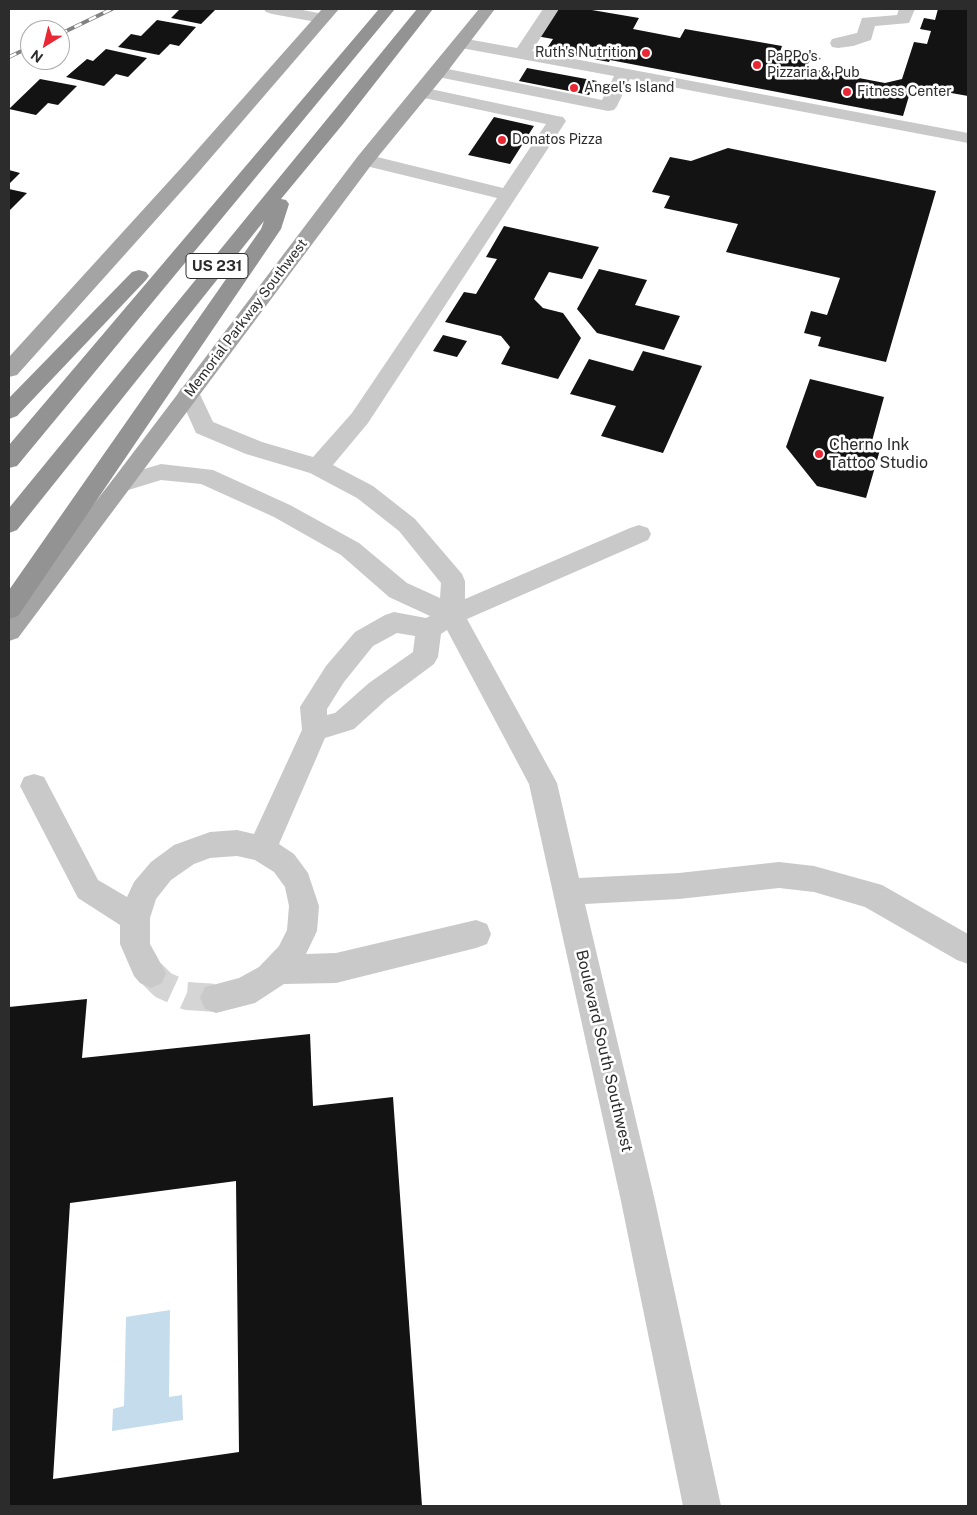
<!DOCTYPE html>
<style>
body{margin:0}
#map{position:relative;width:977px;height:1515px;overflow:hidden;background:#fff;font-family:"Public Sans",sans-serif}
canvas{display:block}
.frame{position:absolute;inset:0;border:10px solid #2c2c2c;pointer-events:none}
.north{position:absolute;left:20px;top:20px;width:50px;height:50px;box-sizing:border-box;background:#fff;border:1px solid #ababab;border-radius:50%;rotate:216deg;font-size:14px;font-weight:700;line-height:20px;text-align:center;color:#2c2c2c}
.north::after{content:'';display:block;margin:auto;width:18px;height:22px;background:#ea2735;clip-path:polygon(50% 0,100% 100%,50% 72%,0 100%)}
</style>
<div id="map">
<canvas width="977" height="1515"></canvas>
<div class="frame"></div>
<div class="north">N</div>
</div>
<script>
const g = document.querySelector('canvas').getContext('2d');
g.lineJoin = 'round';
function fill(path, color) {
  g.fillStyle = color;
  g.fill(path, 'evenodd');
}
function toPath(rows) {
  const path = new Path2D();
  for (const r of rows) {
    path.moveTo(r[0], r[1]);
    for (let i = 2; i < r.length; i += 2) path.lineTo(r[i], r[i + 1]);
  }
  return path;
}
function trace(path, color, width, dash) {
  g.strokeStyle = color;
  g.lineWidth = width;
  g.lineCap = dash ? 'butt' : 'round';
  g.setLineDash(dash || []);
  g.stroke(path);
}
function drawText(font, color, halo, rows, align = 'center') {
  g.font = font + ' "Public Sans",sans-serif';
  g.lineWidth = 5;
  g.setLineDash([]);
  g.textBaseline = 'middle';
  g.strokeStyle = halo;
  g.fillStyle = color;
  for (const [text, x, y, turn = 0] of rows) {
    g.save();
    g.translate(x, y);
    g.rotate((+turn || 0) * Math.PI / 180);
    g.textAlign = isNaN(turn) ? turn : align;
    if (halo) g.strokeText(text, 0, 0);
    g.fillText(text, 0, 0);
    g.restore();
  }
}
fill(toPath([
 [170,1310,169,1397,182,1395,183,1420,112,1431,113,1409,124,1406,126,1317]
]), '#c4dcec');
fill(toPath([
 [180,9,216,9,201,24,171,18],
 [555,9,586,9,639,18,633,29,680,38,685,29,782,46,780,52,798,55,812,52,821,59,809,62,806,68,885,83,902,79,914,42,927,44,931,31,920,29,924,18,935,20,938,9,968,9,968,96,912,86,903,116,610,60,609,62,546,50,553,39,536,36],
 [157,20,196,27,179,46,170,44,159,55,118,47,131,34,141,36],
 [106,49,147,58,128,77,116,74,104,86,66,77,87,59,93,61],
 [527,68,597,81,589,95,519,81],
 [40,79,77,86,58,105,48,103,36,115,9,109],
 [494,117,534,126,510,164,468,155],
 [728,148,936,191,886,362,818,346,821,337,804,333,811,311,827,315,840,278,726,252,738,224,664,208,670,196,652,192,670,157,691,161],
 [9,170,20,173,9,184],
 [9,189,27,193,9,211],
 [504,226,599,247,582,279,549,272,534,299,543,308,563,313,581,338,558,379,501,364,510,347,501,336,445,322,464,292,476,294,497,259,486,257],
 [599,269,647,280,635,305,680,316,664,350,597,333,577,309],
 [443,335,467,341,457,357,433,351],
 [643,351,702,366,663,453,601,436,616,406,570,394,589,359,633,371],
 [810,379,884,397,872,441,882,443,866,498,817,486,786,447],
 [87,999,82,1058,310,1034,313,1106,393,1097,422,1506,9,1506,9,1007],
 [236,1181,239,1452,53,1479,70,1203]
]), '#131313');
trace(toPath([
 [151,973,163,985,187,996,216,998]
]), '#d5d5d5', 28, [28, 14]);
fill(toPath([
 [264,9,298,9,328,15,330,18,328,21,322,23,272,14,266,12,264,9],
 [543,9,559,9,532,51,968,133,968,143,630,79,617,106,614,110,608,111,438,77,432,76,429,72,432,68,438,67,602,100,614,76,461,48,455,47,453,43,455,39,461,38,517,48,543,9],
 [899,9,915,9,909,23,875,26,871,40,853,46,838,48,832,47,830,43,832,39,857,33,862,18,897,15,899,9],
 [421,87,557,116,563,117,566,121,368,423,333,465,373,486,415,519,462,574,465,581,465,599,630,528,639,525,648,528,651,534,648,540,467,619,557,783,579,878,679,873,779,862,814,866,882,885,968,934,968,964,957,960,865,907,814,892,779,888,679,899,585,904,655,1201,721,1506,683,1506,621,1201,529,784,447,630,441,634,438,657,434,664,387,699,354,729,325,738,279,844,294,854,308,873,319,906,317,931,306,954,336,953,476,920,487,924,491,934,487,944,476,948,336,983,284,984,255,1003,216,1013,205,1009,200,998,205,987,239,978,259,967,279,946,287,930,289,906,285,887,274,872,255,860,237,856,210,858,194,864,171,880,156,899,150,918,150,944,166,973,162,983,151,988,140,983,134,976,120,944,120,925,78,898,20,786,24,777,34,774,44,777,98,880,127,897,134,882,151,862,174,845,210,832,237,830,254,834,302,730,300,707,326,666,355,632,385,615,394,612,426,618,430,616,389,597,341,555,274,517,201,484,161,480,122,492,114,490,110,484,114,478,161,464,213,470,290,505,359,543,407,583,440,598,441,583,399,531,357,498,310,473,246,454,196,433,178,393,181,388,189,386,197,388,213,422,262,442,313,457,352,413,497,198,358,164,356,160,358,156,365,154,503,188,546,124,415,96,412,92,415,88,421,87],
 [397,633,415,636,413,652,369,683,335,713,327,715,327,709,344,682,373,646,397,633]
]), '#c9c9c9');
fill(toPath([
 [322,9,339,9,196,175,17,375,9,377,9,357,182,167,322,9],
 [479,9,495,9,444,76,372,164,18,638,9,641,9,613,114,478,358,156,479,9]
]), '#a4a4a4');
fill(toPath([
 [379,9,395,9,17,466,9,468,9,445,379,9],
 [417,9,433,9,343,124,281,199,286,200,289,204,281,229,18,616,9,619,9,590,261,229,264,221,17,530,9,533,9,508,417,9],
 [139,270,146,272,149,276,146,280,17,416,9,419,9,398,132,272,139,270]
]), '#939393');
const rail = toPath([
 [60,34,112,9],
 [9,57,30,47]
]);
trace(rail, '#818181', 4);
trace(rail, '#fff', 2.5, [8]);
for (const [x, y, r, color] of [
 [646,53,5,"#ea2735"],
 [757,65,5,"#ea2735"],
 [574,88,5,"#ea2735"],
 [847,92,5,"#ea2735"],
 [502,140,5,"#ea2735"],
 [819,454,5,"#ea2735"]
]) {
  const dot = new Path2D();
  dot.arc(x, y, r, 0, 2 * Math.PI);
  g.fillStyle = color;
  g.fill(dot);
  trace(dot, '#fff', 2);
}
drawText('14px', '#2c2c2c', '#fff', [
 ["Ruth's Nutrition",636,53,"right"],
 ["PaPPo's",767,57],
 ["Pizzaria & Pub",767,73],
 ["Angel's Island",584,88],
 ["Fitness Center",857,92],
 ["Donatos Pizza",512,140]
], 'left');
drawText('14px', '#2c2c2c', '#fff', [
 ["Memorial Parkway Southwest",246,318,-53]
]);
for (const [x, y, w] of [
 [217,266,62]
]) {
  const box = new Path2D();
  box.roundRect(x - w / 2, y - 12.5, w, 25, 4);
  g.fillStyle = '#fff';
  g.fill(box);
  trace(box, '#2c2c2c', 1);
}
drawText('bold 15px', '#2c2c2c', null, [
 ["US 231",217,266]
]);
drawText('16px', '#2c2c2c', '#fff', [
 ["Cherno Ink",829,445],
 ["Tattoo Studio",829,463]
], 'left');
drawText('16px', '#2c2c2c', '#fff', [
 ["Boulevard South Southwest",604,1051,77]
]);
</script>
